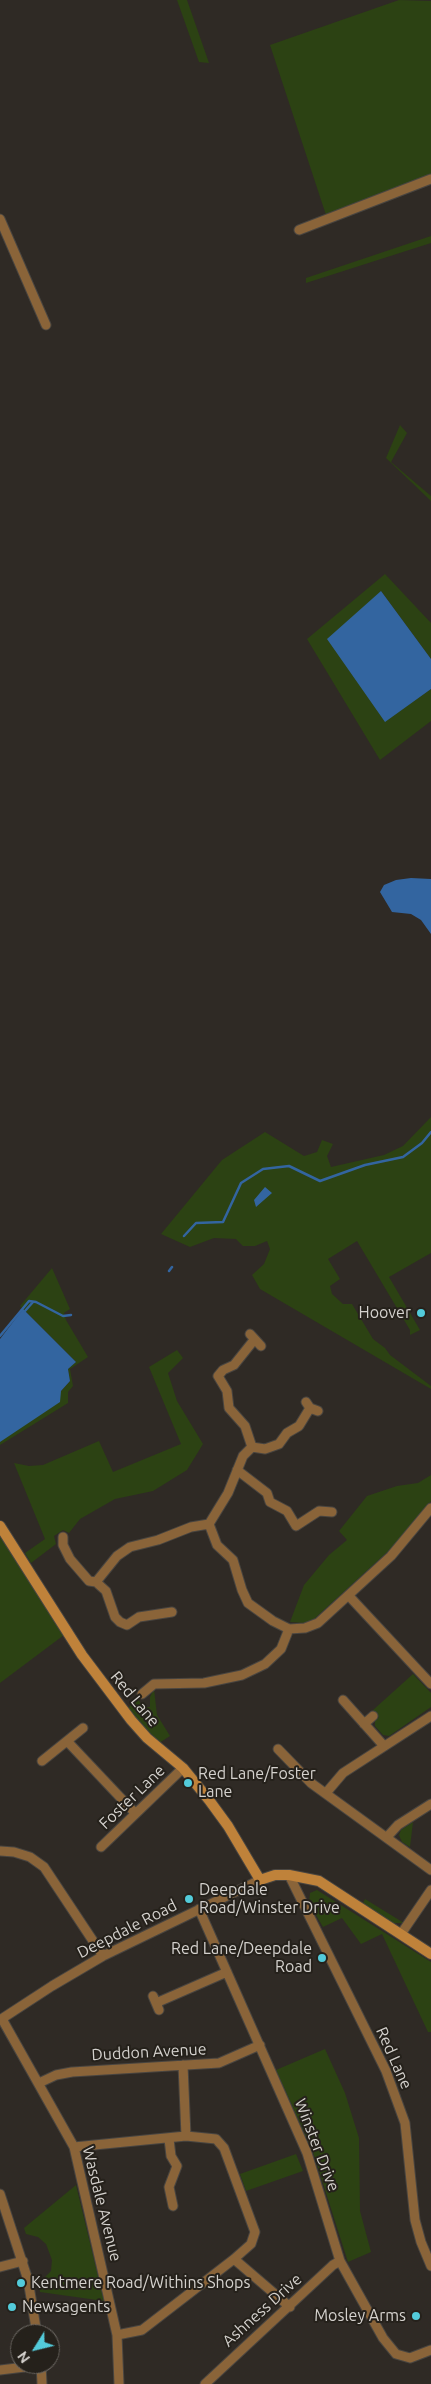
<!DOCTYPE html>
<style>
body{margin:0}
#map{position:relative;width:431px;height:2384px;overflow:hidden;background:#2f2a25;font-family:Ubuntu,sans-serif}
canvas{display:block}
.north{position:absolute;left:10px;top:2324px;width:50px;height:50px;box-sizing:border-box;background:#25211b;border:1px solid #6b6762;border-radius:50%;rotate:234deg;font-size:14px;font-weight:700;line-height:20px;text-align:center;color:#d4d1cd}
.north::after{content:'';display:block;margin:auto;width:18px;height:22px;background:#53cbda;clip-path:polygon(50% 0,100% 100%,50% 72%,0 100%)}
</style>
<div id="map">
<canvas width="431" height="2384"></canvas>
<div class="north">N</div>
</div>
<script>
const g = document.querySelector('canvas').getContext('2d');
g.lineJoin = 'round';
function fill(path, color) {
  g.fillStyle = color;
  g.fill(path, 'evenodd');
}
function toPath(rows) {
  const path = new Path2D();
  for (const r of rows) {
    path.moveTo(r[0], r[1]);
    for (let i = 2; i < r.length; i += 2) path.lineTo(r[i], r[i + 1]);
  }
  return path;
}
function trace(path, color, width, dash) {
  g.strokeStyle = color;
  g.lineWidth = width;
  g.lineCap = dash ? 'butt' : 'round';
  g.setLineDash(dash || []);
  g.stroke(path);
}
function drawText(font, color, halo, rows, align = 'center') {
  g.font = font + ' Ubuntu,sans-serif';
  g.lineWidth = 4;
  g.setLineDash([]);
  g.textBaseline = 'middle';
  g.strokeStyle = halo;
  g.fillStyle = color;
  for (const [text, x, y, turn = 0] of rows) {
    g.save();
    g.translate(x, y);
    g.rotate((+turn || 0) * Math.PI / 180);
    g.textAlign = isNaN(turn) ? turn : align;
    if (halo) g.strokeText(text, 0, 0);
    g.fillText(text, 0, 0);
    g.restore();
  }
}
fill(toPath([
 [177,0,187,0,209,63,199,62],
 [399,0,431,1,431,175,326,215,270,45],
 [431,236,431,243,306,283,306,278],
 [400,425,407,433,391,462,431,496,431,501,386,458],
 [385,574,431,623,431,659,381,591,385,721,431,689,431,721,380,760,307,639],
 [431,1117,431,1253,389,1277,420,1330,410,1335,410,1330,357,1241,328,1259,340,1279,330,1286,332,1294,343,1304,352,1304,373,1339,385,1348,390,1355,431,1386,431,1389,260,1289,252,1275,264,1264,270,1249,267,1241,255,1246,243,1246,236,1239,214,1238,190,1247,161,1234,222,1160,265,1132,304,1156,317,1152,322,1140,333,1144,327,1156,331,1167,384,1155,403,1146],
 [52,1268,70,1309,64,1313,66,1320,88,1357,70,1369,73,1386,68,1392,68,1403,0,1445,0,1442,61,1391,70,1381,68,1369,76,1362,20,1306],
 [177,1350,183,1358,168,1373,177,1401,203,1444,187,1470,153,1491,115,1499,80,1519,69,1533,63,1530,54,1536,56,1544,31,1563,25,1553,45,1539,14,1463,29,1466,43,1465,99,1441,113,1472,181,1444,149,1367],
 [431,1475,431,1501,395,1545,314,1619,305,1623,290,1622,304,1585,329,1555,347,1540,339,1531,367,1496,397,1486,418,1483],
 [0,1536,64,1635,0,1683],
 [413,1674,431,1693,431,1707,389,1736,383,1735,375,1726,375,1721,379,1717,373,1710],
 [154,1689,157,1715,170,1736,159,1743,127,1709,138,1698,142,1707,150,1707,150,1697],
 [413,1822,410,1847,402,1842,399,1835,401,1830],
 [317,1890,431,1962,431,2032,428,2032,382,1934,361,1944,342,1918,323,1927,309,1903,310,1893],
 [365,1899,404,1923,393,1923,363,1903],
 [325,2049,345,2093,359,2138,360,2211,371,2252,348,2262,313,2152,276,2070],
 [296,2154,303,2171,246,2191,240,2174],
 [76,2185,104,2301,40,2292,39,2283,51,2271,52,2260,46,2244,38,2237,26,2234,24,2228]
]), '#2c4213');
fill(toPath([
 [381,591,431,659,431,689,385,722,327,639],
 [411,878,431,879,431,934,421,920,411,914,392,912,380,892,384,885,396,880],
 [265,1187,272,1193,256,1207,254,1200],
 [23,1309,76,1362,68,1369,70,1381,61,1391,60,1402,0,1442,0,1339]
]), '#3365a0');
trace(toPath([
 [184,1236,196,1223,223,1222,241,1183,263,1169,289,1166,320,1181,365,1165,403,1157,422,1143,431,1132],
 [169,1271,172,1267],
 [25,1311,33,1302],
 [0,1336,29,1301,36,1302,63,1316,71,1315]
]), '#3365a0', 2.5);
const street = toPath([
 [0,219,46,325],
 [299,230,431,179],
 [250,1334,261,1346],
 [306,1402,310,1408,318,1411],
 [252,1447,265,1449,279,1444,287,1433,299,1426,310,1408],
 [237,1470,267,1493,270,1502,287,1511,296,1526,319,1511,332,1512],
 [209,1524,217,1545,233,1560,242,1590,248,1603,273,1621,289,1629,305,1628,318,1623,391,1556,431,1508],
 [63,1537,63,1545,70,1559,89,1581,96,1582,106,1591,115,1617,120,1622,127,1625,139,1617,172,1612],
 [96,1582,117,1556,130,1547,158,1540,191,1527,209,1524,228,1493,243,1456,252,1447,245,1426,229,1408,227,1391,218,1376,223,1370,234,1365,254,1340],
 [349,1596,431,1684],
 [142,1694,154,1684,204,1683,242,1675,265,1664,281,1649,289,1629],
 [343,1700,384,1746],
 [364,1724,373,1716],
 [67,1741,135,1813],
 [278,1749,311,1783,431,1870],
 [42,1761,83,1728],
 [326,1793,343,1773,431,1716],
 [387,1837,398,1825,431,1804],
 [101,1847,183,1768],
 [0,1851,14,1852,30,1857,44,1867,103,1956],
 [289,1875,386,2071,405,2123,415,2220,421,2242,431,2266],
 [199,1909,307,2153,340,2261,383,2338,396,2354,410,2358,431,2350],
 [401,1934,431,1890],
 [153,1996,159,2010],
 [156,2003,227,1972],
 [2,2019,74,2147,117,2335,119,2384],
 [0,2020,52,1986,103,1956,260,1880],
 [183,2065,186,2136],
 [39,2083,56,2075,72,2072,219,2063,260,2045],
 [169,2139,171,2156,177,2166,169,2187,173,2206],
 [74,2147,186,2136,216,2139,224,2148,255,2232,251,2244,234,2259,142,2330,117,2335],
 [0,2194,28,2280,37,2334],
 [234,2259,290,2307],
 [0,2267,23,2261],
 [41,2364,42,2384],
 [0,2370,41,2365],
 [205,2384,333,2265,340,2261]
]);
const secondary = toPath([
 [0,1526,82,1655,131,1720,147,1738,183,1768,209,1800,228,1826,260,1880,275,1875,289,1875,319,1881,431,1954]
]);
trace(street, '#494540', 11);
trace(secondary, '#494540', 12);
trace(street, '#8a6439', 9);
trace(secondary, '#bf823a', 10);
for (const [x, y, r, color] of [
 [421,1313,5,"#53cbda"],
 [188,1783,5,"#53cbda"],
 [189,1899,5,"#53cbda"],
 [322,1958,5,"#53cbda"],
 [21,2283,5,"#53cbda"],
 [12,2307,5,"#53cbda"],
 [416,2316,5,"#53cbda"]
]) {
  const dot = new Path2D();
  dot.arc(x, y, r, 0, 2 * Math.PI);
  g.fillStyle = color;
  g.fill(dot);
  trace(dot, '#25211b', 2);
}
drawText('16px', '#d4d1cd', '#25211b', [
 ["Hoover",411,1313,"right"],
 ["Red Lane/Foster",198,1774],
 ["Lane",198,1792],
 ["Deepdale",199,1890],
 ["Road/Winster Drive",199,1908],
 ["Red Lane/Deepdale",312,1949,"right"],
 ["Road",312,1967,"right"],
 ["Kentmere Road/Withins Shops",31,2283],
 ["Newsagents",22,2307],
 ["Mosley Arms",406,2316,"right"]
], 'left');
drawText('16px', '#d4d1cd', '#25211b', [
 ["Red Lane",135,1699,50],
 ["Foster Lane",132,1797,-44],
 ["Deepdale Road",127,1929,-27],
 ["Duddon Avenue",149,2052,-3],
 ["Red Lane",394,2058,66],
 ["Winster Drive",317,2145,69],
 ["Wasdale Avenue",102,2204,76],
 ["Ashness Drive",262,2310,-42]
]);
</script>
